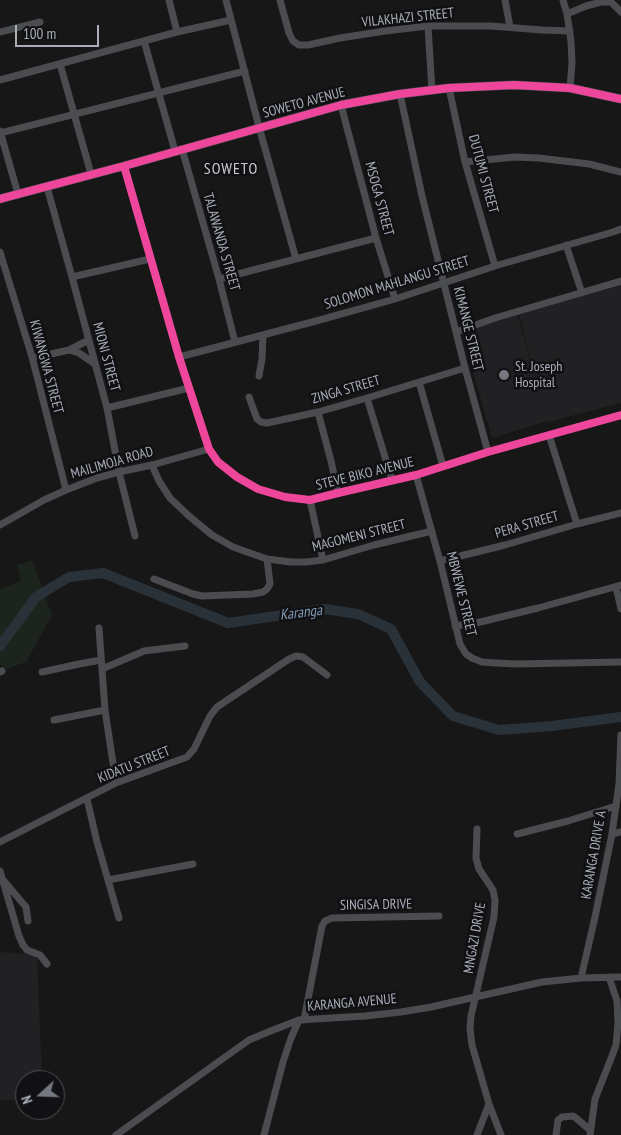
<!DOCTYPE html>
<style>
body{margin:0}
#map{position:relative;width:621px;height:1135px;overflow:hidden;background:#171717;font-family:"PT Sans Narrow",sans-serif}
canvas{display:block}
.north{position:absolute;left:15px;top:1070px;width:50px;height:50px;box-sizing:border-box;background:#111113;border:1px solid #4d4f55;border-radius:50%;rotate:250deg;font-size:14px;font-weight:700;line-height:20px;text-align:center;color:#a8adb8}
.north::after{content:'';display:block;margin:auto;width:18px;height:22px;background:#757880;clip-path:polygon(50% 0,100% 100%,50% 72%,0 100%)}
.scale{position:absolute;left:15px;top:25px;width:84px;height:22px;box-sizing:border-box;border:2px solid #a8adb8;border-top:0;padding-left:6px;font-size:15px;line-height:18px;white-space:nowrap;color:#a8adb8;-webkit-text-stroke:4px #111113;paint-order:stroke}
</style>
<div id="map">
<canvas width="621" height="1135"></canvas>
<div class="north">N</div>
<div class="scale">100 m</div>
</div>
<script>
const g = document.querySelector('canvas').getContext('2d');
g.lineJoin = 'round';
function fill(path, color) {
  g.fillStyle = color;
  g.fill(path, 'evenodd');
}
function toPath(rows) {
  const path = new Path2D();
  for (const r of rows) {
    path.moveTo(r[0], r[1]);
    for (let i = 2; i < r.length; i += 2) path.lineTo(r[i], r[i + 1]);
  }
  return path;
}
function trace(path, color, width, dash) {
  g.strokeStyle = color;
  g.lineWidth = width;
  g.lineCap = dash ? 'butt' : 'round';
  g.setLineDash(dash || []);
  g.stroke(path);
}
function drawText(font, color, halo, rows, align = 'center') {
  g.font = font + ' "PT Sans Narrow",sans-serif';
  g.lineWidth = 5;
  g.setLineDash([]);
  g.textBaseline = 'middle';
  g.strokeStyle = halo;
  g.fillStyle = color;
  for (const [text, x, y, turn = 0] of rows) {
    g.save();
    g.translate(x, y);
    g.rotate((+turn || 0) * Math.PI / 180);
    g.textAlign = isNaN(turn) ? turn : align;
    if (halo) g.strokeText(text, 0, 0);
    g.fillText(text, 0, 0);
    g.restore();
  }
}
fill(toPath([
 [621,284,621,403,548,422,547,421,492,438,461,329,516,310,539,391,519,315],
 [0,952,37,955,42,1080,25,1080,25,1101,0,1100]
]), '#212123');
fill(toPath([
 [32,560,52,615,26,662,6,669,0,664,0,589,21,581,17,565]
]), '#1d241e');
trace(toPath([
 [0,646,36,597,69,577,103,573,228,623,324,609,358,614,391,629,420,682,453,716,499,730,552,726,621,717]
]), '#2a3239', 10);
trace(toPath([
 [169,0,177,32],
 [226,0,259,127,296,259],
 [280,0,289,33,293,41,299,45,308,45,340,38,385,31,428,26,491,26,542,30,570,31],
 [505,0,510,27],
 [563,0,567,14,571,41,572,63,570,88],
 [567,14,586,6,601,2,611,2,621,12],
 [428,26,432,91],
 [0,32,40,22],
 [144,41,175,151],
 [60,64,91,174],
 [0,80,177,32,231,20],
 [449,88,465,162,495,266],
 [400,94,422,196,465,368,488,452],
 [341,105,376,238,395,299],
 [0,131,18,194],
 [0,133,245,71],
 [182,149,219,279,235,342],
 [465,162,515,157,539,158,589,164,621,172],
 [124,166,179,357,209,449,218,462,237,477,258,489,285,497,310,500,338,493,416,475,488,452,621,415],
 [47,187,72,277,107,408,119,472,135,536],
 [566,245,582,293],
 [0,252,32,357,66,490],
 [72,277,150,259],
 [219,279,376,238],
 [456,332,495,318,621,281],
 [69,350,79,353,95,364],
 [32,357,42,356,69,350,89,340],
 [179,357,316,321,395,299,495,266,613,232,621,229],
 [259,376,262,359,263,335],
 [419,382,443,466],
 [249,397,257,419,261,422,267,423,318,412,367,398,465,368],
 [367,398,392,480],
 [107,408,189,388],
 [318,412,331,461,338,493],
 [549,435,577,524],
 [152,465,159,481,170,498,189,516,212,535,233,547,267,559,291,562,306,562,323,560,374,545,432,531],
 [416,475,440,561,460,644,466,654,472,658,482,662,496,663,515,664,621,662],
 [310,500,323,560],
 [0,525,44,500,66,490,97,478,119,472,152,465,209,449],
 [440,561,505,545,577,524,621,513],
 [154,579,193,594,202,596,253,594,263,592,267,589,270,584,267,559],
 [616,587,621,609],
 [455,626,476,623,538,608,621,585],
 [99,628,105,710,116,783],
 [102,669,144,651,185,646],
 [0,672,2,671],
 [42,672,79,664,101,660],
 [54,720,105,710],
 [87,799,97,842,119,918],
 [477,829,476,858,479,869,493,890,495,900,494,917,471,1016,470,1029,472,1045,489,1104,501,1135],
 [517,834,568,821,616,806],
 [612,834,621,832],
 [0,842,116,783,187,757,194,749,210,716,217,707,289,659,296,656,303,657,327,675],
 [0,871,19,936,23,945,27,950,40,955,47,964],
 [108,880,193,864],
 [4,881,26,907,28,921],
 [581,978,595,917,612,834,619,784,621,735],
 [304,1020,322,926,325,921,332,918,439,916],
 [116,1135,249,1040,268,1032,299,1020,365,1016,401,1012,431,1007,542,982,581,978,621,977],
 [264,1135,283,1062,291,1038,299,1020],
 [477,1135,489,1104],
 [556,1135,558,1120,562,1117,573,1116,576,1118,590,1130],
 [590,1135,595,1099,612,1056,616,1045,618,1023,617,1001,609,977]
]), '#4b4c50', 7);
trace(toPath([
 [0,199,124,166,341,105,400,94,449,88,514,85,570,88,621,99]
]), '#4b4c50', 9);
trace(toPath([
 [124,166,179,357,209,449,218,462,237,477,258,489,285,497,310,500,338,493,416,475,488,452,621,415],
 [0,199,124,166,341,105,400,94,449,88,514,85,570,88,621,99]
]), '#ed469a', 8);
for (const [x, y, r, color] of [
 [504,375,6,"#757880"]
]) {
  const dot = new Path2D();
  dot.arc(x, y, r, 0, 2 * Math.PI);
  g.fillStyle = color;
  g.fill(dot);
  trace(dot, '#111113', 2);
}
drawText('14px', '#a8adb8', '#111113', [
 ["VILAKHAZI STREET",408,18,-6],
 ["SOWETO AVENUE",304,103,-15],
 ["DUTUMI STREET",483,174,75],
 ["MSOGA STREET",379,199,75],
 ["TALAWANDA STREET",221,242,74],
 ["SOLOMON MAHLANGU STREET",397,283,-17],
 ["KIMANGE STREET",468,329,76],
 ["MIONI STREET",106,357,75],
 ["KIWANGWA STREET",46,367,75],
 ["ZINGA STREET",346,390,-16],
 ["MAILIMOJA ROAD",112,463,-16],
 ["STEVE BIKO AVENUE",365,474,-14],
 ["PERA STREET",527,525,-16],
 ["MAGOMENI STREET",359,536,-14],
 ["MBWEWE STREET",461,594,76],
 ["KIDATU STREET",134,765,-22],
 ["KARANGA DRIVE A",594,855,-80],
 ["SINGISA DRIVE",376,905,-1],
 ["MNGAZI DRIVE",475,938,-80],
 ["KARANGA AVENUE",352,1003,-5]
]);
drawText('14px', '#a8adb8', '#111113', [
 ["St. Joseph",515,367],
 ["Hospital",515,383]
], 'left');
drawText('italic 15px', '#7f9bb3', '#111113', [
 ["Karanga",301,613,-7]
]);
g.letterSpacing = '1px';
drawText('16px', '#c9ccd4', '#111113', [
 ["SOWETO",231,169]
]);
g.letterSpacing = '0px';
</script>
